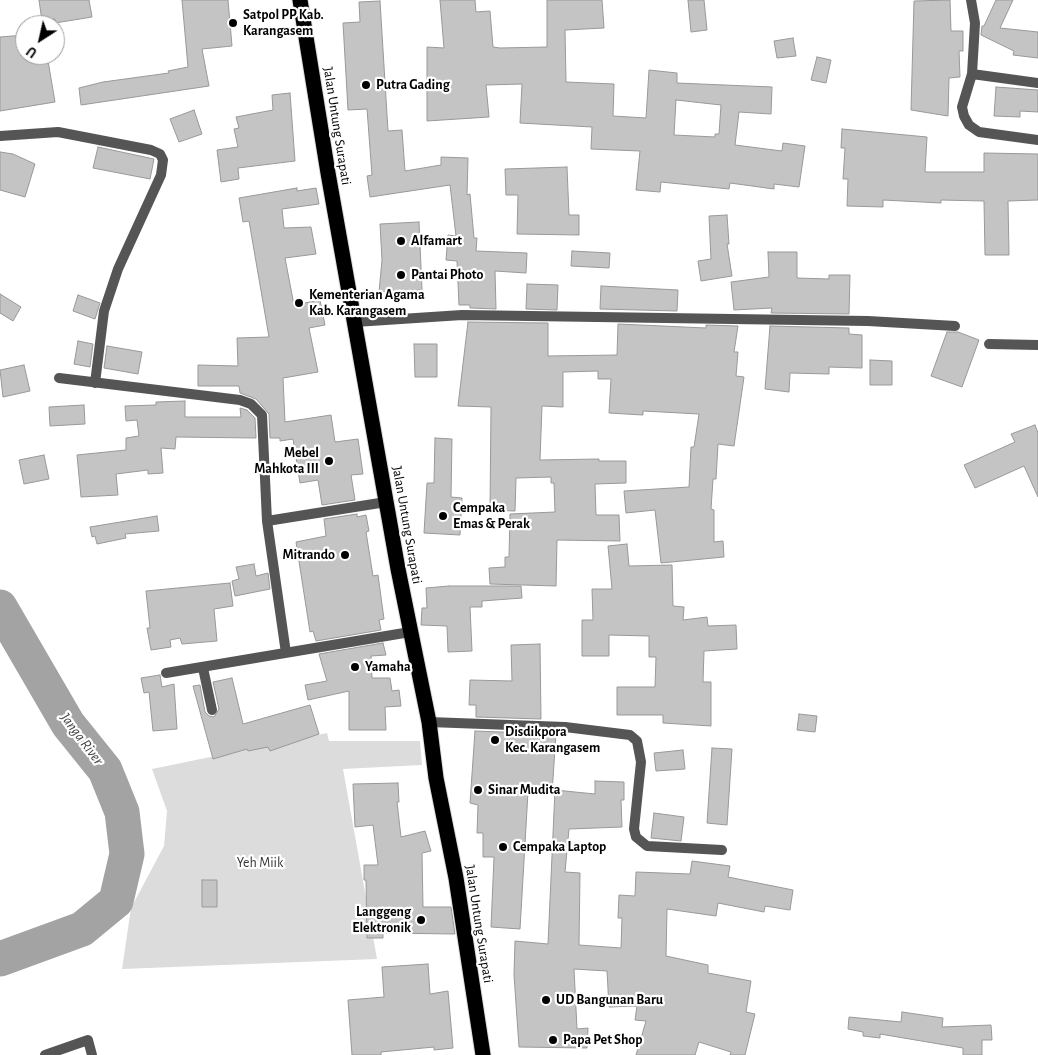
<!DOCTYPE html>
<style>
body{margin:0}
#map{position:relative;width:1038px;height:1055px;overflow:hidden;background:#fff;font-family:"Alegreya Sans",sans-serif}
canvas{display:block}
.north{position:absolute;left:15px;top:15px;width:50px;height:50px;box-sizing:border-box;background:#fff;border:1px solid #999;border-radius:50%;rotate:215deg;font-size:14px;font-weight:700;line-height:20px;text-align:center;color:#000}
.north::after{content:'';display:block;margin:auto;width:18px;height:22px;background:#000;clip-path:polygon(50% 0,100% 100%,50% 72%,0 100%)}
</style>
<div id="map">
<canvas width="1038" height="1055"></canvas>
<div class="north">U</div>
</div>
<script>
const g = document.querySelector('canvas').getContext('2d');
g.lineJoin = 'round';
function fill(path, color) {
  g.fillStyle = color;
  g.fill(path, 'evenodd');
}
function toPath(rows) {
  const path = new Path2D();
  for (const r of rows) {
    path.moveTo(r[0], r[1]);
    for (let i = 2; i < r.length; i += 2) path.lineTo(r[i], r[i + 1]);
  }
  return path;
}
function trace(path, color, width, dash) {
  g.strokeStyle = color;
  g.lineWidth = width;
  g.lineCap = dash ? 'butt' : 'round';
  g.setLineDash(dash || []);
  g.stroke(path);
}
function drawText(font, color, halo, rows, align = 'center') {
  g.font = font + ' "Alegreya Sans",sans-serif';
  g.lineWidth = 4.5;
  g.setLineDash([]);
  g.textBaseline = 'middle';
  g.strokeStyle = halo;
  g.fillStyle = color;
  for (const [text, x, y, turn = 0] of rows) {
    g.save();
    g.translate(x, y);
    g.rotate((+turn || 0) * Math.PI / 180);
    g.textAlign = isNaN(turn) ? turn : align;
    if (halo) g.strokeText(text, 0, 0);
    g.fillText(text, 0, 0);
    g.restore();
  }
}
fill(toPath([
 [327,733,329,741,420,741,422,765,343,769,377,959,122,969,131,908,164,846,167,811,152,769]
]), '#dcdcdc');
trace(toPath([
 [0,607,68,724,105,770,122,812,127,854,116,901,82,929,0,959]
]), '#a3a3a3', 35);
const building = toPath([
 [39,0,89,0,92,17,55,23,55,19,42,21,39,0],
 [182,0,228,0,232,46,202,49,209,86,81,105,79,88,103,82,169,73,168,71,188,67,182,0],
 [440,0,475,0,476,12,490,11,493,47,500,48,547,47,547,0,602,0,604,28,565,30,566,82,614,84,613,116,646,118,649,70,677,73,677,83,772,87,771,114,739,112,735,145,782,151,783,143,805,146,799,187,774,184,774,189,730,183,729,189,661,182,660,192,636,190,640,151,591,149,592,127,520,123,522,84,486,85,489,117,427,121,427,47,444,48,440,0],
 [676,100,721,105,719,134,715,134,715,137,674,135,676,100],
 [688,0,704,0,707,30,691,32,688,0],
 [950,0,951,31,963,31,963,51,959,51,960,77,949,78,948,116,911,110,914,1,950,0],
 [996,0,1013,0,1000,28,1038,32,1038,58,1013,55,1014,51,981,35,982,26,984,26,996,0],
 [380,1,388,131,402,130,405,171,441,165,441,157,468,158,467,195,470,194,474,238,477,238,476,251,527,253,526,273,495,271,496,309,470,308,470,305,459,305,457,261,446,260,448,235,456,236,450,185,370,197,367,176,372,175,367,109,348,110,343,23,360,22,359,2,380,1],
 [25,35,25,55,47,55,55,102,0,111,0,37,25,35],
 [793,38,796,56,777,58,774,41,793,38],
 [817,57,831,60,826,83,811,80,817,57],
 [996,87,1038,90,1038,112,1020,111,1020,117,994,116,996,87],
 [290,93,295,161,238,168,239,179,221,182,217,150,238,147,234,129,239,128,236,117,273,110,272,95,290,93],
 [194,110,202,134,179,142,170,119,194,110],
 [842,129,927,137,925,172,984,172,984,153,1038,154,1038,200,1008,201,1009,255,985,255,984,201,941,200,941,203,883,200,883,207,847,206,848,179,843,179,845,148,841,148,842,129],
 [98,147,154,159,150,179,93,168,98,147],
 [0,152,13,154,35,164,25,197,0,190,0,152],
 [567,167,569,215,579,215,579,235,517,234,518,195,506,195,505,169,567,167],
 [297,188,297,191,316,188,319,204,282,209,284,228,311,227,316,254,285,258,294,305,320,300,325,325,309,328,318,372,283,378,285,422,331,415,335,442,358,439,363,474,351,475,355,500,322,505,318,480,300,483,293,439,280,441,280,438,270,438,269,414,256,399,240,393,239,386,198,386,198,365,238,366,237,338,269,337,249,221,243,222,239,198,297,188],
 [727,215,729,244,727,244,732,276,701,281,698,261,711,259,709,216,727,215],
 [419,222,422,290,379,292,382,260,380,224,419,222],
 [572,251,610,253,609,268,571,266,572,251],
 [768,252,797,252,797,278,829,279,829,275,850,275,849,314,771,313,772,308,734,310,731,282,769,277,768,252],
 [527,284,558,285,557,310,526,309,527,284],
 [601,286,678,290,677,311,600,309,601,286],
 [0,294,21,307,13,321,0,313,0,294],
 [78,295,100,303,95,319,73,311,78,295],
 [468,322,548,323,548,356,617,355,618,324,706,328,706,325,738,326,734,352,738,352,736,376,744,377,734,446,718,444,716,479,713,479,711,509,714,510,714,542,723,541,724,557,661,563,655,510,626,513,624,491,689,487,691,447,694,447,699,414,643,411,643,415,609,413,611,379,598,379,598,371,563,372,563,407,542,406,540,460,599,459,599,461,626,461,626,483,595,484,596,515,619,515,620,541,557,540,556,586,490,584,489,568,505,567,505,557,509,557,510,514,555,512,554,483,551,483,551,477,516,478,515,511,490,510,491,407,458,406,468,322],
 [770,326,849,328,849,334,862,335,862,368,829,367,829,374,790,373,789,392,765,389,770,326],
 [947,332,958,332,979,340,962,387,931,376,947,332],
 [78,341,93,344,90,367,74,364,78,341],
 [414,344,437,344,437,377,415,377,414,344],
 [107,346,142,352,138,374,104,368,107,346],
 [870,360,892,361,892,385,870,385,870,360],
 [24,365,30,391,3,397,0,370,24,365],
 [185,401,185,417,241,417,240,408,247,410,255,418,256,438,176,437,175,449,161,448,163,473,148,474,148,470,116,474,118,495,81,497,77,455,126,450,126,438,139,436,137,420,126,421,125,406,156,405,156,402,185,401],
 [84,405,85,424,50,426,49,407,84,405],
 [1035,425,1038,433,1038,497,1024,466,975,488,964,465,1015,442,1011,434,1035,425],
 [435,438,452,439,451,497,462,498,460,535,424,533,427,483,434,483,435,438],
 [44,455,49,479,24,484,19,460,44,455],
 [357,514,357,517,366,515,369,531,366,532,373,576,378,575,384,619,379,620,381,630,316,641,313,631,310,632,296,542,326,536,324,519,357,514],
 [157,516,159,531,125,534,126,538,97,544,95,536,92,537,90,527,157,516],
 [627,544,629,566,672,565,673,606,684,607,683,620,707,617,708,626,736,625,737,649,704,651,703,682,711,682,711,726,663,723,663,715,617,715,617,687,655,687,656,657,649,657,649,636,609,635,609,656,582,656,582,620,593,620,592,589,612,589,608,546,627,544],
 [254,564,256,576,268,573,270,589,235,596,232,581,239,579,236,567,254,564],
 [230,583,233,606,214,609,217,641,182,644,180,638,170,640,171,647,151,650,147,628,150,628,146,591,230,583],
 [449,586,521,586,522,598,482,601,482,607,470,607,472,651,448,652,447,626,421,625,422,608,427,608,426,588,449,586],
 [383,643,386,655,371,656,372,678,390,678,392,691,399,690,401,706,385,707,386,730,349,730,349,691,308,700,305,685,327,681,319,654,383,643],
 [540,644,541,719,476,717,476,705,469,705,470,680,512,681,511,645,540,644],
 [160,675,162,687,174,684,177,729,153,731,149,692,144,693,141,678,160,675],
 [232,678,243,724,310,705,319,734,270,751,268,747,248,751,247,749,213,759,193,686,200,685,205,712,209,716,214,717,219,709,213,682,232,678],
 [799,714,817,716,815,732,797,730,799,714],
 [475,731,556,734,552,793,528,792,520,929,491,927,494,857,483,857,483,833,477,833,478,805,470,803,475,731],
 [712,748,732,749,727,825,707,823,712,748],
 [683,750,685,769,656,771,654,753,683,750],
 [595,781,624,782,624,800,621,800,622,827,569,829,565,872,580,873,579,945,621,948,622,918,618,918,619,895,635,896,636,872,690,874,692,861,730,866,728,877,793,890,790,910,765,906,764,912,718,903,716,916,667,909,666,956,708,965,708,973,751,981,746,1012,755,1014,745,1055,730,1055,731,1052,699,1042,695,1055,636,1055,646,1021,635,1020,637,1006,609,1007,607,971,574,969,577,1029,588,1028,587,1048,519,1047,514,975,515,941,548,944,555,790,595,794,595,781],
 [398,783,399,802,397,802,401,837,425,831,431,851,422,853,423,907,451,907,455,934,383,933,383,938,367,938,366,880,364,880,364,865,378,865,373,825,355,827,353,784,398,783],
 [654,813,684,817,681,841,651,838,654,813],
 [202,880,217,880,217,907,202,907,202,880],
 [428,964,430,994,448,991,453,1048,434,1050,434,1047,381,1052,381,1055,352,1055,348,1000,384,997,382,967,428,964],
 [902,1012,943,1018,942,1027,991,1025,992,1040,982,1040,982,1055,963,1055,963,1048,880,1034,880,1038,863,1036,863,1032,848,1029,849,1017,901,1022,902,1012]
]);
fill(building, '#c4c4c4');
trace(building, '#999', 1);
const highway = toPath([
 [300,0,328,173,398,569,429,722,436,778,456,878,483,1055]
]);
trace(highway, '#dbdbdb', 17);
trace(toPath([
 [971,0,975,23,972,74,962,107,964,116,969,125,979,132,1038,140],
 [972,74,1038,83],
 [0,136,58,132,151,150,160,154,163,160,161,175,118,269,104,311,95,383],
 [355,322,462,315,868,321,955,326],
 [989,344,1038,345],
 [59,378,240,400,251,404,262,415,267,521,286,653],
 [267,521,386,502],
 [203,668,212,710],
 [166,673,410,632],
 [429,722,565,727,630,735,637,741,641,762,634,829,636,837,647,846,722,850],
 [45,1055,88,1040,92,1055]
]), '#555', 10);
trace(highway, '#000', 15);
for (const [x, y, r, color] of [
 [233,23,5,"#000"],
 [366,85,5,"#000"],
 [401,241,5,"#000"],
 [401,275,5,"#000"],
 [299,303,5,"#000"],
 [329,461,5,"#000"],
 [443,516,5,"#000"],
 [345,555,5,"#000"],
 [355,667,5,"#000"],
 [495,740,5,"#000"],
 [478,790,5,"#000"],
 [503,847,5,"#000"],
 [421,920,5,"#000"],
 [546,1000,5,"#000"],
 [553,1040,5,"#000"]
]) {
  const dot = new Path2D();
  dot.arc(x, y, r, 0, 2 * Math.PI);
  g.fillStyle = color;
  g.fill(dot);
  trace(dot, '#fff', 2);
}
drawText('bold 14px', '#000', '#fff', [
 ["Satpol PP Kab.",243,15],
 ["Karangasem",243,31],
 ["Putra Gading",376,85],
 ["Alfamart",411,241],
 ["Pantai Photo",411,275],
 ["Kementerian Agama",309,295],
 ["Kab. Karangasem",309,311],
 ["Mebel",319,453,"right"],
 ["Mahkota III",319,469,"right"],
 ["Cempaka",453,508],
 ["Emas & Perak",453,524],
 ["Mitrando",335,555,"right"],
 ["Yamaha",365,667],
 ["Disdikpora",505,732],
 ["Kec. Karangasem",505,748],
 ["Sinar Mudita",488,790],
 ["Cempaka Laptop",513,847],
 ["Langgeng",411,912,"right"],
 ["Elektronik",411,928,"right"],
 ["UD Bangunan Baru",556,1000],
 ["Papa Pet Shop",563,1040]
], 'left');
drawText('14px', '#000', '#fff', [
 ["Jalan Untung Surapati",337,126,81],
 ["Jalan Untung Surapati",407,525,80],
 ["Jalan Untung Surapati",479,924,81]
]);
drawText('14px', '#333', '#fff', [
 ["Yeh Miik",260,863]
]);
drawText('italic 15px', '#444', '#fff', [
 ["Janga River",82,739,53]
]);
</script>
